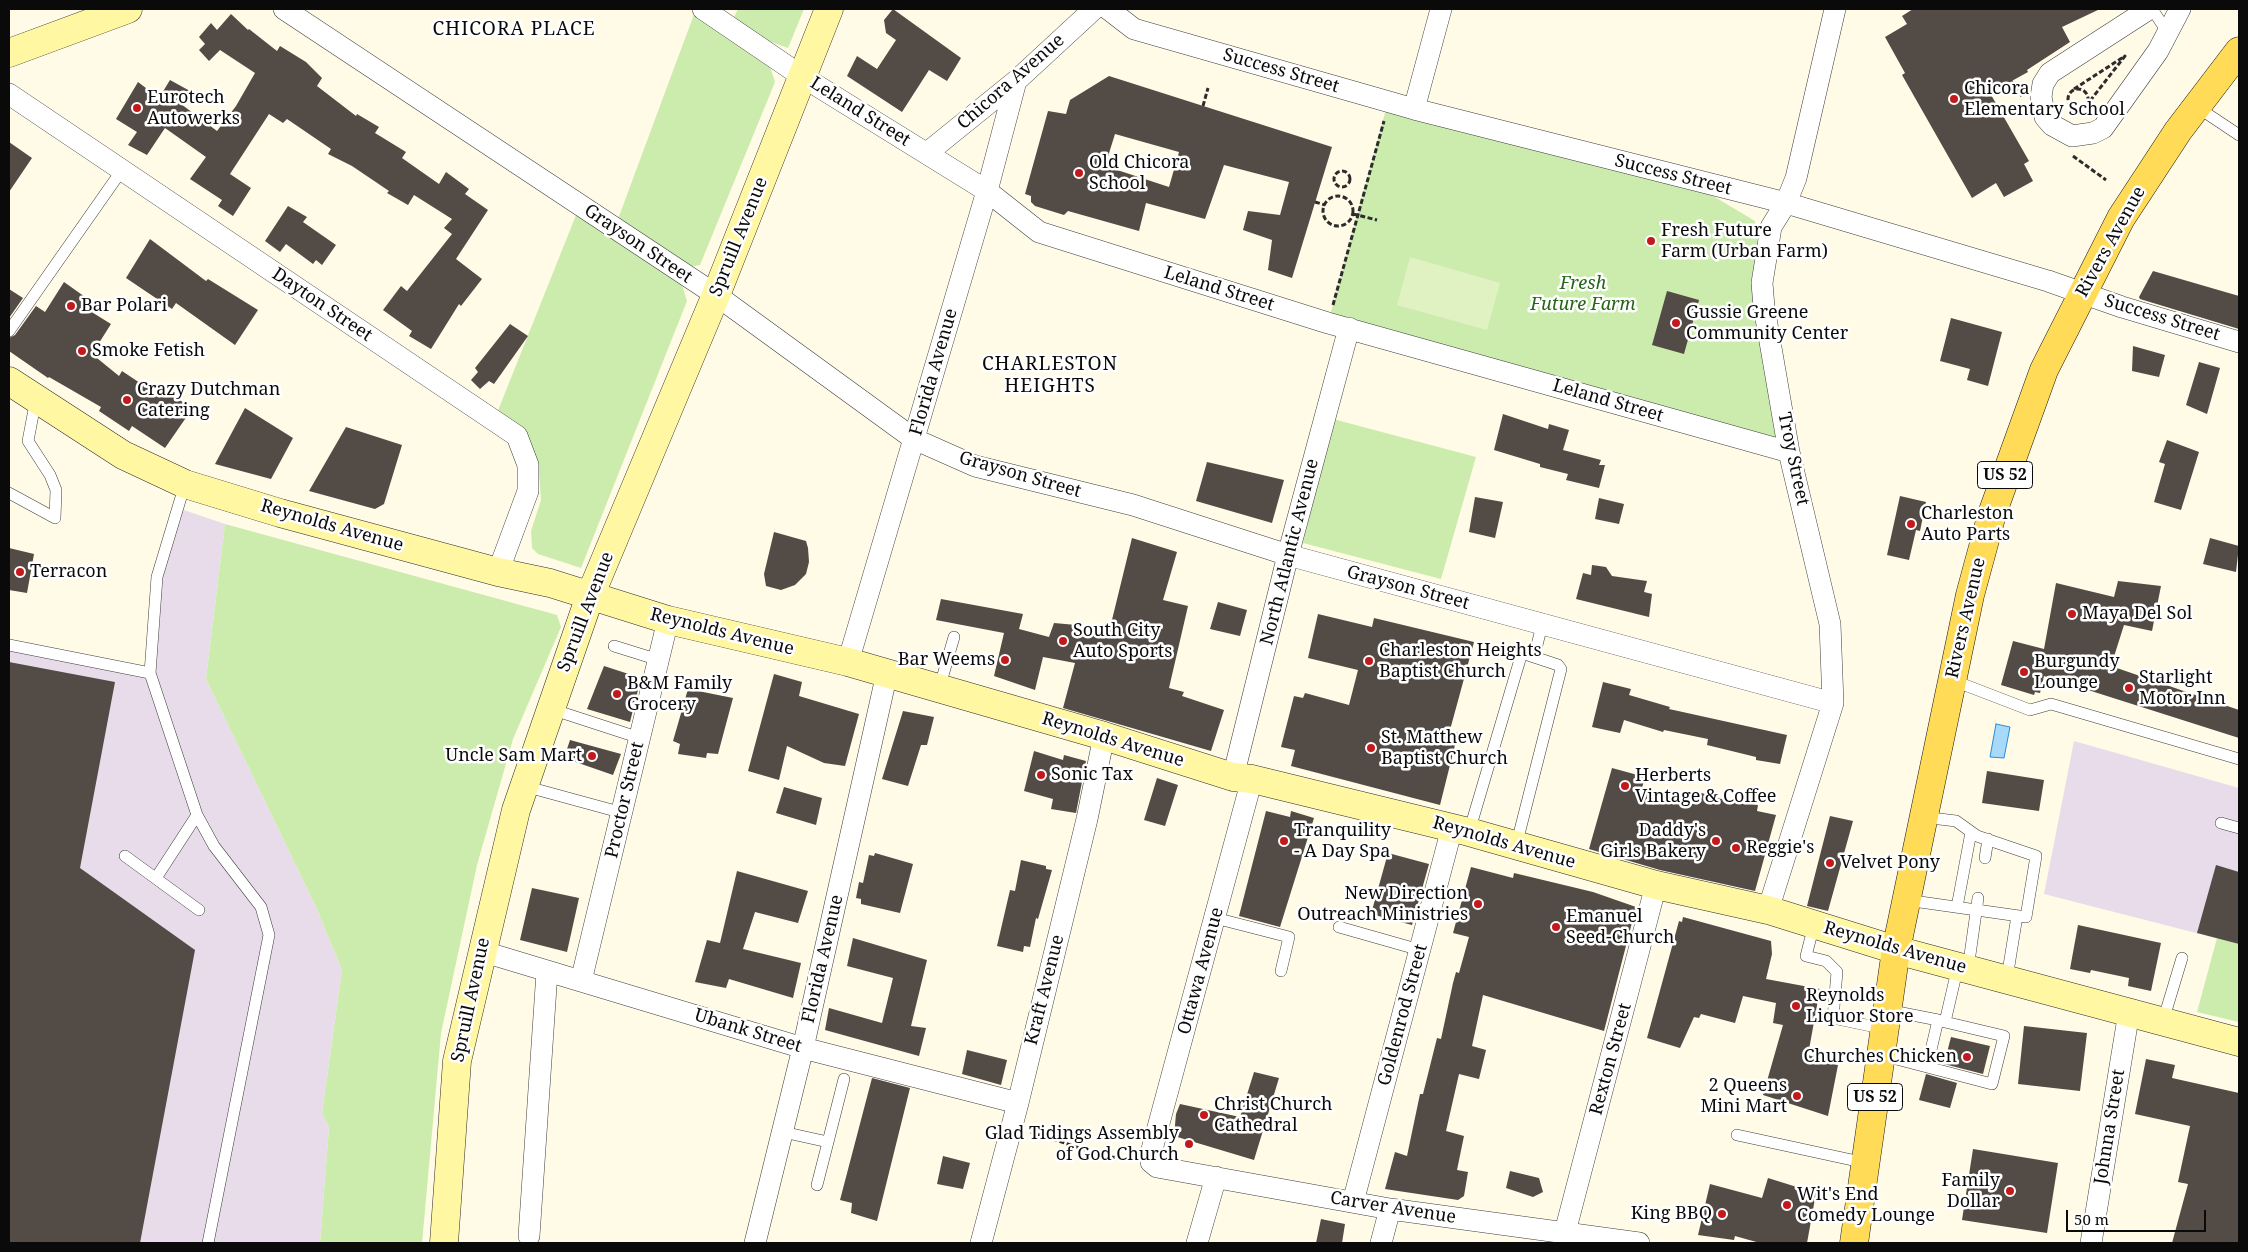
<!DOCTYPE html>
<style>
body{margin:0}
#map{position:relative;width:2248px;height:1252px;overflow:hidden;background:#fffbe7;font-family:"Noto Serif",serif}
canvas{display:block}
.frame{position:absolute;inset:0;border:10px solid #0a0a0a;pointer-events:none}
.scale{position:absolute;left:2066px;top:1210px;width:140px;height:22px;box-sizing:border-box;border:2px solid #0a0a0a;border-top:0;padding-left:6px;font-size:15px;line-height:18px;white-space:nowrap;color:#0a0a0a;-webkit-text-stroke:4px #fff;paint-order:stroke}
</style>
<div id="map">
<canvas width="2248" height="1252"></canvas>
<div class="frame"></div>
<div class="scale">50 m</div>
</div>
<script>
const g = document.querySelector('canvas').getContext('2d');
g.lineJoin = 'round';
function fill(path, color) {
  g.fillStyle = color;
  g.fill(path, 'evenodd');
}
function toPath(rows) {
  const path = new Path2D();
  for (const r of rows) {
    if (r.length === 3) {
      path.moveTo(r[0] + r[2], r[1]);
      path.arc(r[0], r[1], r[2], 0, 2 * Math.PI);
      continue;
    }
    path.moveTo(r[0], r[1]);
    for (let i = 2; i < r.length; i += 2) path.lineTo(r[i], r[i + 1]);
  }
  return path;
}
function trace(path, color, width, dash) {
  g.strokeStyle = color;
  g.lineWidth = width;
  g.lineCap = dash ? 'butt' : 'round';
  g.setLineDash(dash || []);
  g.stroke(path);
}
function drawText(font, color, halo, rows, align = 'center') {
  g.font = font + ' "Noto Serif",serif';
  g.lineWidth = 5;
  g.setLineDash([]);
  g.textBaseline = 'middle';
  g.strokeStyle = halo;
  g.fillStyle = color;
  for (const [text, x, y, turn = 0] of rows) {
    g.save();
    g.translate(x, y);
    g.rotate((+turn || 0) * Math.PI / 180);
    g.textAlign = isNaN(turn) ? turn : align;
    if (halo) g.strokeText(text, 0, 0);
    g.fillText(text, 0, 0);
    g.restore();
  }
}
fill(toPath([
 [178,508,225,524,206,679,316,907,342,970,322,1113,329,1127,320,1243,9,1243,9,645,150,673,157,577],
 [2074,741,2239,788,2239,944,2044,894]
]), '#e9dcea');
fill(toPath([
 [696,9,729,27,738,9,804,9,788,48,732,28,765,51,775,82,700,265,677,269,687,301,581,568,538,554,532,548,531,531,541,500,538,460,523,430,497,413,580,205,615,227],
 [1388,102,1688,181,1755,221,1762,283,1789,451,1328,323],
 [1333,419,1476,457,1441,579,1303,543],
 [225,524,557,615,561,627,513,739,477,865,441,1033,422,1243,320,1243,329,1127,322,1113,342,970,316,907,206,679],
 [2217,938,2239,944,2239,1022,2197,1012]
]), '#ccecae');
fill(toPath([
 [1410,257,1500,283,1487,330,1397,305]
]), '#e0f2c1');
const water = toPath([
 [1996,724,2010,727,2004,758,1990,757,1996,724]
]);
fill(water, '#a7d9fb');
trace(water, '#288dd7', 1);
fill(toPath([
 [893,9,961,58,947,81,929,70,902,112,847,76,857,56,877,69,896,40,886,33,884,20],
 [1913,9,2100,9,2062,27,2070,42,2027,70,2028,72,1990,93,2029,161,2024,164,2033,181,2004,197,1996,183,1972,198,1902,75,1905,73,1885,37,1907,24,1902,16],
 [231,14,248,30,249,29,277,51,280,46,306,62,322,78,317,86,356,116,357,114,379,127,375,133,406,152,402,158,439,184,446,172,469,189,465,194,488,210,456,259,482,279,461,306,459,304,431,349,409,336,412,331,383,310,401,286,407,291,452,234,444,228,452,219,414,195,408,205,387,193,389,191,352,166,328,154,331,149,287,119,283,123,269,114,230,174,251,188,233,216,218,206,222,200,190,179,206,157,165,128,147,155,128,145,137,132,116,119,138,82,159,98,170,80,190,91,181,104,217,131,236,106,255,73,220,50,209,61,199,50,205,44,199,37,211,23,217,30],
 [1109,76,1332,147,1292,278,1268,270,1272,240,1243,230,1248,211,1280,215,1289,182,1224,165,1205,219,1146,203,1139,231,1068,211,1064,215,1035,206,1031,202,1031,196,1025,194,1048,111,1066,114,1070,100],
 [1115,134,1179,152,1169,187,1105,166],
 [9,142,32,158,9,192],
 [288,206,307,217,303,222,336,245,322,265,316,260,313,264,286,244,280,252,265,241],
 [150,239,206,281,208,279,258,310,235,345,176,303,172,309,126,278],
 [2153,271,2239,296,2239,329,2140,299,2139,297],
 [64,282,95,304,90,311,111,324,92,354,119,376,122,371,161,397,166,390,192,409,165,448,132,426,129,431,99,411,101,407,49,377,48,378,9,351,9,338,15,335,36,306,45,312],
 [9,289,23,298,9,318],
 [1667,291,1699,300,1684,354,1652,345],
 [1951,318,2002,332,1988,386,1967,380,1970,369,1940,361],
 [510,324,528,336,494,384,489,381,480,389,471,380,478,372,475,368],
 [2133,346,2165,355,2159,377,2132,371],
 [2199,362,2220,368,2207,414,2186,405],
 [245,408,293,438,271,479,215,464],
 [1503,414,1548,429,1549,424,1569,430,1563,450,1601,460,1599,465,1605,465,1599,488,1566,480,1568,474,1540,467,1540,464,1494,450],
 [346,427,402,445,384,504,375,509,309,491],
 [2167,440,2199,452,2181,510,2154,502,2165,464,2159,462],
 [1207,462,1284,480,1272,523,1196,501],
 [1900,496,1926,502,1920,531,1916,530,1909,560,1887,555],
 [1475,497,1503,502,1495,538,1469,532],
 [1599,498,1624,504,1619,524,1595,519],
 [774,532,806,541,808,548,809,562,806,574,795,585,781,590,766,586,764,574],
 [1132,538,1177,552,1163,600,1188,606,1169,688,1184,692,1182,696,1224,710,1211,751,1063,708,1075,663,1043,657,1035,690,994,676,1004,633,936,620,941,599,1023,614,1019,629,1049,637,1054,623,1110,628],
 [2210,538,2239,546,2236,572,2203,564],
 [9,548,34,554,27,593,9,590],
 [1592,565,1606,567,1612,576,1647,581,1644,592,1652,594,1649,617,1576,599,1583,573,1591,575],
 [2118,581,2161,586,2152,631,2124,625,2111,666,2239,710,2239,738,2044,676,2040,693,2035,692,2034,695,2001,685,2013,641,2044,649,2056,583,2114,597],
 [1218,602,1247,610,1240,636,1210,629],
 [1318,614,1372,627,1374,618,1474,642,1450,730,1458,733,1440,805,1291,766,1295,750,1281,747,1294,696,1303,698,1305,693,1349,705,1358,670,1308,658],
 [9,662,115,682,80,868,195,950,140,1243,9,1243],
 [604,666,641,678,630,722,587,709],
 [774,674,802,682,799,696,859,714,845,766,824,763,787,746,779,780,748,771],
 [1603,682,1631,689,1629,695,1670,707,1669,709,1787,735,1780,764,1756,760,1756,757,1707,745,1708,739,1664,730,1663,732,1624,720,1620,733,1592,727],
 [688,689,733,698,718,754,707,753,706,758,678,754,680,744,673,741],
 [903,711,934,717,927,745,921,745,908,786,882,779],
 [570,740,621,754,613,775,564,758],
 [1034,751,1063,760,1064,755,1086,761,1076,813,1051,809,1053,799,1024,791],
 [1612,768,1645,777,1642,788,1693,804,1696,791,1716,798,1758,805,1757,811,1776,815,1755,891,1660,870,1589,849],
 [1987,771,2044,780,2039,811,1982,803],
 [1157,778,1178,785,1165,826,1144,820],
 [784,787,822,798,816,825,776,813],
 [1266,811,1290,817,1291,811,1314,818,1280,927,1239,916],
 [1830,816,1853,821,1828,911,1807,906],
 [875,853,913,864,900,913,861,904,861,899,856,898,859,882,863,883,869,855,874,856],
 [1388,853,1429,864,1412,925,1371,914],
 [1021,860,1046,866,1046,869,1052,870,1038,919,1036,918,1030,947,1024,946,1023,952,997,946,1010,890,1015,891],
 [2216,865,2239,872,2239,944,2197,933],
 [1471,867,1513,878,1514,873,1593,892,1636,907,1604,1031,1483,995,1472,1046,1486,1050,1479,1079,1459,1074,1446,1131,1464,1136,1457,1170,1468,1172,1464,1196,1458,1200,1385,1189,1395,1152,1407,1156,1420,1094,1423,1094,1437,1038,1441,1039,1453,983,1456,972,1459,973,1469,937,1453,933],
 [737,871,808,891,798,923,755,912,743,949,801,963,793,998,729,979,726,988,695,982,707,940,720,943],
 [532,888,579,898,567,952,520,940],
 [1683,917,1771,941,1772,954,1766,979,1820,989,1808,1055,1838,1065,1828,1116,1763,1095,1783,1025,1773,1023,1776,1003,1743,996,1735,1023,1701,1014,1699,1018,1694,1017,1680,1048,1647,1038,1679,921,1682,922],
 [2078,925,2161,943,2151,991,2128,986,2129,978,2091,970,2090,973,2070,969],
 [853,938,927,960,911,1026,926,1028,919,1056,825,1030,829,1008,882,1023,893,978,847,966],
 [2024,1026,2087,1033,2080,1091,2018,1084],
 [1951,1037,1990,1046,1983,1074,1944,1064],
 [967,1050,1007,1060,1001,1085,962,1074],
 [2146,1059,2175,1065,2172,1078,2239,1093,2239,1243,2172,1243,2188,1184,2178,1182,2190,1126,2135,1114],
 [1254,1072,1279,1078,1254,1160,1174,1136,1176,1114,1180,1104,1240,1117],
 [1926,1074,1957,1083,1950,1108,1919,1100],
 [872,1078,910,1088,877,1221,851,1213,852,1203,840,1200],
 [1973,1149,2058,1163,2047,1233,1962,1220],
 [943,1156,970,1163,963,1189,937,1184],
 [1510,1171,1539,1178,1543,1192,1533,1197,1506,1188],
 [1768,1178,1816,1193,1807,1243,1760,1243,1735,1236,1734,1240,1698,1235,1710,1184,1762,1198],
 [1321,1219,1345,1224,1342,1243,1316,1243]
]), '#534b46');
const lane = toPath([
 [2152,9,2168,33],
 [2197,107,2239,135],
 [9,331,122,170],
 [185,484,157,577,150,673,197,815,214,846,261,907,269,935,208,1243],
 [9,493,55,518,56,490,50,475,28,441,36,399],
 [9,645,150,673],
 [614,646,659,660],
 [1534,657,1542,625],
 [1952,680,2030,710,2051,704,2239,759],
 [939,689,954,637],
 [551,709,640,738],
 [524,786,623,813],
 [2221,823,2239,828],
 [1469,832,1521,656,1525,654,1558,665,1561,669,1516,846],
 [125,856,199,910],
 [1985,858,1988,839],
 [156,878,197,815],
 [1906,900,2026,917,2036,856,1977,836,1956,821,1923,817],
 [1957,907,1971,832],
 [1215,918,1289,937,1281,971],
 [1814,925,1806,956,1826,961,1837,972,1833,1018,1885,1029],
 [1339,927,1420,950],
 [1968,969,1978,898],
 [2007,978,2017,916],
 [1887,1010,1938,1020,1945,1022,2004,1036,1992,1084,1927,1067,1938,1020],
 [2163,1021,2182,958],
 [1945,1022,1958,966],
 [1881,1055,1927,1067],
 [783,1132,828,1142,817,1185],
 [1737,1135,1866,1163],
 [828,1142,844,1079]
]);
const street = toPath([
 [284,9,716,295,914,439,975,466,1133,505,1288,555,1833,703],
 [703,9,803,77,987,191,1039,232,1328,323,1789,452],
 [1108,9,1134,29,1414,109,1786,203,2048,281,2122,307,2239,342],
 [2149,9,2050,73,2043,84,2041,97,2045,117,2052,125,2072,136,2093,133,2103,128,2158,51,2180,9],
 [9,94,517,436,528,465,528,491,498,572],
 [1414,109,1441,9],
 [927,153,1016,81,1094,9],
 [848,662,987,191,1016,81],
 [1233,777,1288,555,1349,328],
 [1252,779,1151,1153,1151,1162,1157,1167,1390,1209,1639,1243],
 [1768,910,1833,703,1830,624,1789,452,1764,307,1762,283,1771,227,1786,203,1796,178,1835,9],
 [481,951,803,1048,1018,1103],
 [581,981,668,620],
 [1353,1202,1452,828],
 [1565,1232,1656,885],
 [529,1236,547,972],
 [755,1243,803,1048,887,673],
 [981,1243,1018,1103,1087,819,1104,736],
 [1197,1243,1216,1177],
 [1381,1243,1390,1209],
 [2091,1243,2129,1012]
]);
const secondary = toPath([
 [9,53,128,9],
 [9,381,123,455,185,484,280,513,498,572,550,583,668,620,848,662,1104,736,1233,777,1252,779,1469,832,1656,885,1768,910,1896,950,2239,1042],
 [444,1243,457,1061,516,810,590,596,716,295,829,9]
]);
const primary = toPath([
 [1854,1243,1896,950,1970,595,1992,514,2044,370,2121,218,2178,131,2239,51]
]);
trace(lane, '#3d3d3d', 12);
trace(street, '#3d3d3d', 22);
trace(secondary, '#2c2c2c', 29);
trace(primary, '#1b1b1b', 29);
trace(toPath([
 [2011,81,2022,96],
 [2078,99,10],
 [2074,89,2125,56,2086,106],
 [1203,106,1208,88],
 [2073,156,2106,180],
 [1342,179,8],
 [1338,211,15],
 [1315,202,1325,205],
 [1353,214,1377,220],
 [1333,305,1384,121],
 [1031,1132,1104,1156,1133,1160]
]), '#2c2c2c', 3, [5, 2.5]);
trace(lane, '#fff', 11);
trace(street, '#fff', 21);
trace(secondary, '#fff7a2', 28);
trace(primary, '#ffdb57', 28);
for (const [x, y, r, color] of [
 [1954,99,5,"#c3191c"],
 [137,108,5,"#c3191c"],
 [1079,173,5,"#c3191c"],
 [1651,241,5,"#c3191c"],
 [71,306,5,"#c3191c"],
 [1676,323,5,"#c3191c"],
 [82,351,5,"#c3191c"],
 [127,400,5,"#c3191c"],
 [1911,524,5,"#c3191c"],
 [20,572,5,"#c3191c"],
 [2072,614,5,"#c3191c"],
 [1063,641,5,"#c3191c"],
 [1005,660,5,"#c3191c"],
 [1369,661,5,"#c3191c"],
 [2024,672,5,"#c3191c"],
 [2129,688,5,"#c3191c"],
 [617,694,5,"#c3191c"],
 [1371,748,5,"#c3191c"],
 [592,756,5,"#c3191c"],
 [1041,775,5,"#c3191c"],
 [1625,786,5,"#c3191c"],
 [1284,841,5,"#c3191c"],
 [1716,841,5,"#c3191c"],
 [1736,848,5,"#c3191c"],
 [1830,863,5,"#c3191c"],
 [1478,904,5,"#c3191c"],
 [1556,927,5,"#c3191c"],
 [1796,1006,5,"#c3191c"],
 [1967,1057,5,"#c3191c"],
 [1797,1096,5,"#c3191c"],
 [1204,1115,5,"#c3191c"],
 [1189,1144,5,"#c3191c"],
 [2010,1191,5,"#c3191c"],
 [1787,1205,5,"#c3191c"],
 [1722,1214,5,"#c3191c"]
]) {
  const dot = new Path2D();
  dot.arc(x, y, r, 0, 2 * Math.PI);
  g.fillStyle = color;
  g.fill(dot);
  trace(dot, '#fff', 2);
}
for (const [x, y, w] of [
 [2005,475,55],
 [1875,1097,55]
]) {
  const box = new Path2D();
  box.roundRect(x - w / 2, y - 13.5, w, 27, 4);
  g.fillStyle = '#fff';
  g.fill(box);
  trace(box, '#0a0a0a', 1);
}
drawText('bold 16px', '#0a0a0a', null, [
 ["US 52",2005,475],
 ["US 52",1875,1097]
]);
drawText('18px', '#0a0a0a', '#fff', [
 ["Success Street",1281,71,16],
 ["Chicora Avenue",1011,82,-41],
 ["Leland Street",860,112,32],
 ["Success Street",1673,175,14],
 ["Spruill Avenue",739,237,-68],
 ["Rivers Avenue",2111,242,-61],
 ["Grayson Street",638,244,34],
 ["Leland Street",1219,289,17],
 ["Dayton Street",322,305,34],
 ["Success Street",2162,318,17],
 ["Florida Avenue",934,372,-74],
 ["Leland Street",1608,401,16],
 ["Troy Street",1793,459,78],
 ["Grayson Street",1020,475,16],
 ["Reynolds Avenue",332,526,16],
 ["North Atlantic Avenue",1290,552,-76],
 ["Grayson Street",1408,588,15],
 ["Spruill Avenue",586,612,-69],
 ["Rivers Avenue",1966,618,-77],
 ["Reynolds Avenue",722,632,14],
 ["Reynolds Avenue",1113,740,17],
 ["Proctor Street",625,800,-77],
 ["Reynolds Avenue",1504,843,16],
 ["Reynolds Avenue",1895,948,16],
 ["Florida Avenue",823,959,-77],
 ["Ottawa Avenue",1201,971,-75],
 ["Kraft Avenue",1045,990,-76],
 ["Spruill Avenue",471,1000,-78],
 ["Goldenrod Street",1403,1015,-75],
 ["Ubank Street",748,1031,17],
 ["Rexton Street",1611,1059,-75],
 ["Johnna Street",2110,1127,-81],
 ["Carver Avenue",1393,1208,9]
]);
drawText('18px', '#0a0a0a', '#fff', [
 ["Chicora",1964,89],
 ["Elementary School",1964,110],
 ["Eurotech",147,98],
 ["Autowerks",147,119],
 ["Old Chicora",1089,163],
 ["School",1089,184],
 ["Fresh Future",1661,231],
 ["Farm (Urban Farm)",1661,252],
 ["Bar Polari",81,306],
 ["Gussie Greene",1686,313],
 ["Community Center",1686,334],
 ["Smoke Fetish",92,351],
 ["Crazy Dutchman",137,390],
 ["Catering",137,411],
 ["Charleston",1921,514],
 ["Auto Parts",1921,535],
 ["Terracon",30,572],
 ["Maya Del Sol",2082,614],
 ["South City",1073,631],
 ["Auto Sports",1073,652],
 ["Charleston Heights",1379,651],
 ["Baptist Church",1379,672],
 ["Bar Weems",995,660,"right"],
 ["Burgundy",2034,662],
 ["Lounge",2034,683],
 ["Starlight",2139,678],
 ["Motor Inn",2139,699],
 ["B&M Family",627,684],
 ["Grocery",627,705],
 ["St. Matthew",1381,738],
 ["Baptist Church",1381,759],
 ["Uncle Sam Mart",582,756,"right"],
 ["Sonic Tax",1051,775],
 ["Herberts",1635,776],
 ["Vintage & Coffee",1635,797],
 ["Tranquility",1294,831],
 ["- A Day Spa",1294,852],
 ["Daddy's",1706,831,"right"],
 ["Girls Bakery",1706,852,"right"],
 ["Reggie's",1746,848],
 ["Velvet Pony",1840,863],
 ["New Direction",1468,894,"right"],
 ["Outreach Ministries",1468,915,"right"],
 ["Emanuel",1566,917],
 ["Seed-Church",1566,938],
 ["Reynolds",1806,996],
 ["Liquor Store",1806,1017],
 ["Churches Chicken",1957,1057,"right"],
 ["2 Queens",1787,1086,"right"],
 ["Mini Mart",1787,1107,"right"],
 ["Christ Church",1214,1105],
 ["Cathedral",1214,1126],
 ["Glad Tidings Assembly",1179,1134,"right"],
 ["of God Church",1179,1155,"right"],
 ["Family",2000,1181,"right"],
 ["Dollar",2000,1202,"right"],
 ["Wit's End",1797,1195],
 ["Comedy Lounge",1797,1216],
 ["King BBQ",1712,1214,"right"]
], 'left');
drawText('italic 18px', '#256517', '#fff', [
 ["Fresh",1583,284],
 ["Future Farm",1583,305]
]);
g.letterSpacing = '1px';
drawText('19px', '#0a0a0a', '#fff', [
 ["CHICORA PLACE",514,30],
 ["CHARLESTON",1050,365],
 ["HEIGHTS",1050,387]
]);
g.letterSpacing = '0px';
</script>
